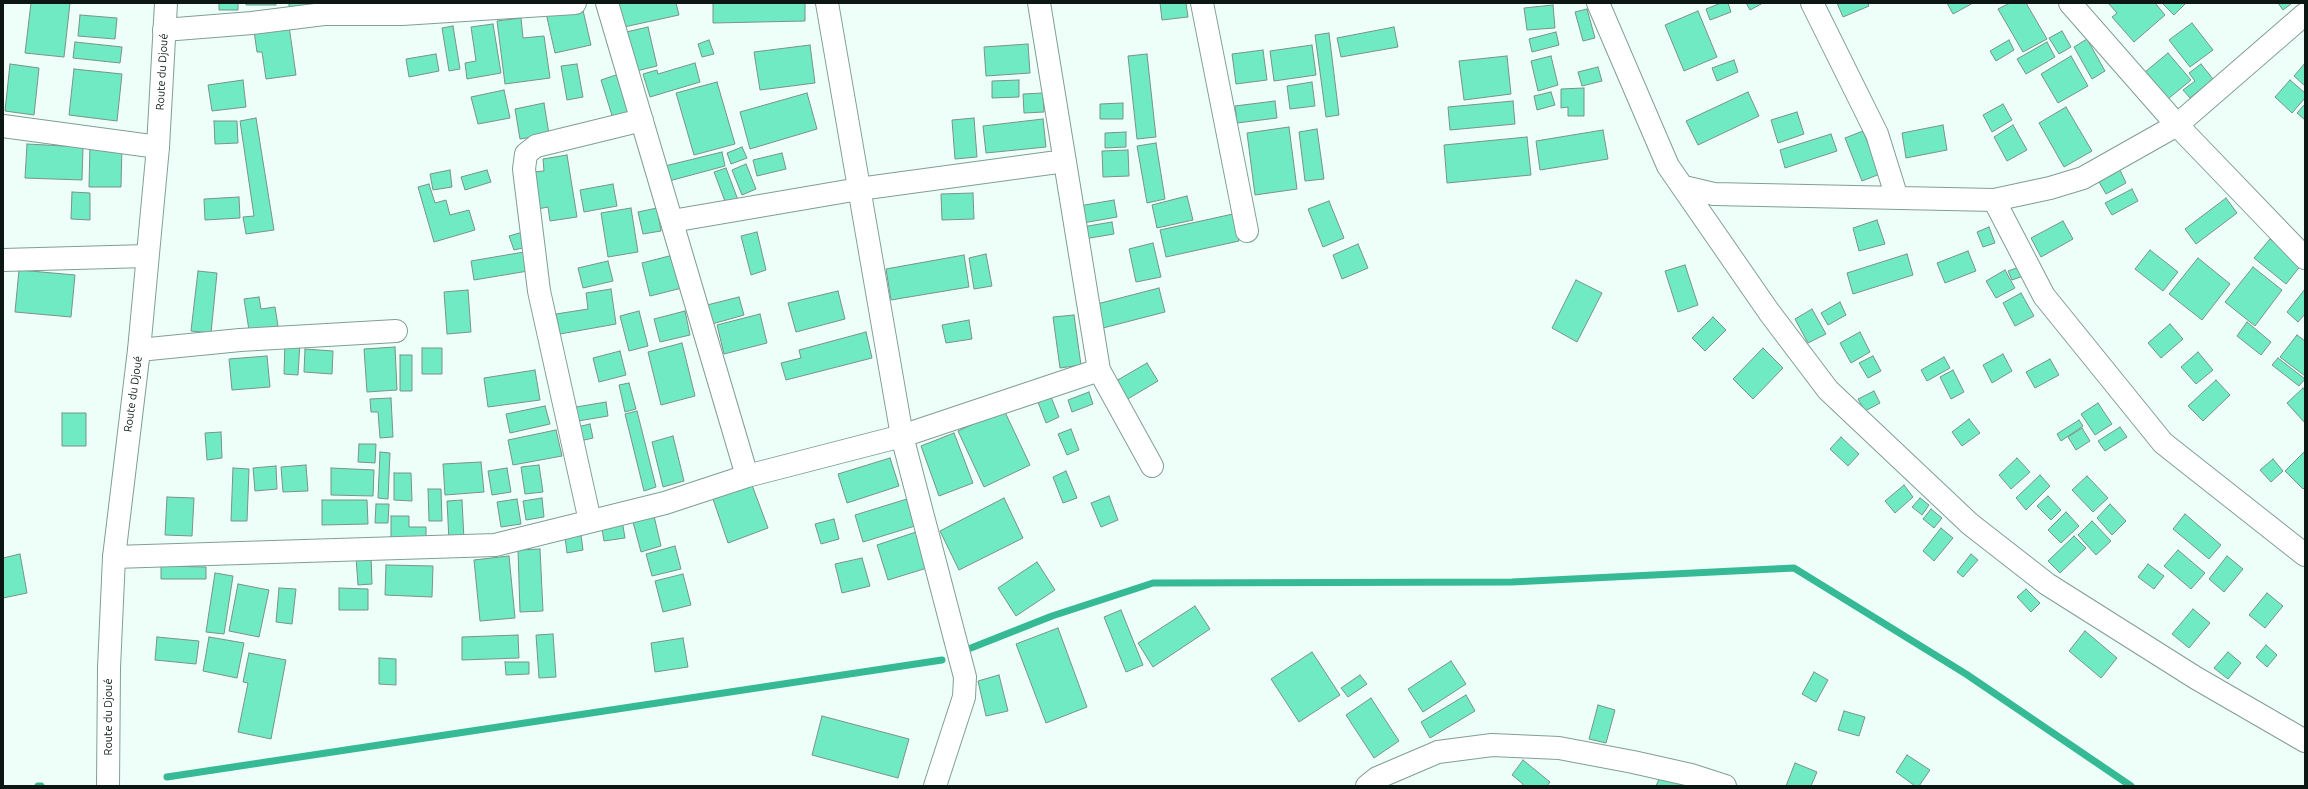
<!DOCTYPE html>
<meta charset="utf-8">
<style>
body{margin:0}
#map{position:relative;width:2308px;height:789px;overflow:hidden;background:#edfff8;font-family:Ubuntu,sans-serif}
canvas{display:block}
.frame{position:absolute;inset:0;border:4px solid #0c1713;pointer-events:none}
</style>
<div id="map">
<canvas width="2308" height="789"></canvas>
<div class="frame"></div>
</div>
<script>
const g = document.querySelector('canvas').getContext('2d');
g.lineJoin = 'round';
function toPath(rows) {
  const path = new Path2D();
  for (const r of rows) {
    path.moveTo(r[0], r[1]);
    for (let i = 2; i < r.length; i += 2) path.lineTo(r[i], r[i + 1]);
  }
  return path;
}
function trace(path, color, width, dash) {
  g.strokeStyle = color;
  g.lineWidth = width;
  g.lineCap = dash ? 'butt' : 'round';
  g.setLineDash(dash || []);
  g.stroke(path);
}
function fill(path, color) {
  g.fillStyle = color;
  g.fill(path, 'evenodd');
}
function drawText(font, color, halo, rows, align = 'center') {
  g.font = font + ' Ubuntu,sans-serif';
  g.lineWidth = 3;
  g.setLineDash([]);
  g.textBaseline = 'middle';
  g.strokeStyle = halo;
  g.fillStyle = color;
  for (const [text, x, y, turn = 0] of rows) {
    g.save();
    g.translate(x, y);
    g.rotate((+turn || 0) * Math.PI / 180);
    g.textAlign = isNaN(turn) ? turn : align;
    if (halo) g.strokeText(text, 0, 0);
    g.fillText(text, 0, 0);
    g.restore();
  }
}
trace(toPath([
 [971,648,1052,616,1153,583,1512,582,1794,568,1966,674,2131,786],
 [167,777,942,660],
 [38,786,41,786]
]), '#36ba95', 7);
const building = toPath([
 [31,3,70,3,64,57,25,53,31,3],
 [219,3,238,3,238,10,219,10,219,3],
 [246,3,276,3,276,5,246,5,246,3],
 [289,3,336,3,336,7,289,7,289,3],
 [624,3,676,3,679,15,624,27,618,4,624,3],
 [713,3,805,3,805,21,713,23,713,3],
 [1160,3,1186,3,1188,17,1162,20,1160,3],
 [1721,3,1728,3,1731,12,1710,20,1706,9,1721,3],
 [1746,3,1763,3,1750,10,1746,3],
 [1837,3,1868,3,1869,6,1843,17,1837,3],
 [1947,3,1973,3,1953,14,1947,3],
 [2010,3,2026,3,2047,39,2023,52,1998,9,2010,3],
 [2108,3,2155,3,2165,15,2134,42,2112,17,2117,13,2108,3],
 [2162,3,2186,3,2174,15,2162,3],
 [2278,3,2290,3,2291,4,2283,10,2278,3],
 [1553,5,1555,28,1527,30,1524,8,1553,5],
 [582,6,591,45,555,53,546,13,582,6],
 [1587,9,1595,38,1583,41,1575,12,1587,9],
 [1698,11,1717,57,1684,71,1665,25,1698,11],
 [80,15,117,18,115,39,78,36,80,15],
 [521,18,523,38,544,36,550,78,505,84,497,21,521,18],
 [2192,23,2213,50,2190,67,2169,40,2192,23],
 [493,24,501,73,467,79,465,63,476,61,471,27,493,24],
 [289,26,296,75,266,79,262,52,257,52,254,31,289,26],
 [453,26,460,69,449,71,442,28,453,26],
 [648,27,657,66,632,72,622,33,648,27],
 [1394,27,1398,47,1341,57,1337,38,1394,27],
 [2062,31,2071,47,2059,54,2049,38,2062,31],
 [1556,32,1559,45,1532,52,1529,39,1556,32],
 [1329,33,1339,115,1326,117,1315,35,1329,33],
 [2087,39,2105,71,2092,79,2074,47,2087,39],
 [709,40,714,54,702,57,698,44,709,40],
 [2009,40,2014,50,1996,61,1990,51,2009,40],
 [75,42,122,47,120,63,73,58,75,42],
 [2047,42,2055,57,2026,74,2017,59,2047,42],
 [1028,44,1030,73,986,76,984,47,1028,44],
 [810,45,815,83,760,90,754,52,810,45],
 [1312,45,1316,75,1274,81,1270,51,1312,45],
 [1263,50,1267,80,1236,84,1232,54,1263,50],
 [2168,53,2191,80,2168,99,2145,72,2168,53],
 [436,54,439,71,409,77,406,59,436,54],
 [1147,54,1156,137,1137,139,1128,56,1147,54],
 [1507,56,1511,94,1464,100,1459,61,1507,56],
 [1551,56,1558,85,1538,91,1531,61,1551,56],
 [2071,56,2088,86,2058,103,2041,74,2071,56],
 [1734,60,1738,72,1717,81,1712,68,1734,60],
 [695,63,700,82,650,97,643,74,657,70,658,74,695,63],
 [2305,63,2305,86,2294,76,2305,63],
 [10,64,39,68,34,115,5,111,10,64],
 [577,64,583,97,567,100,561,66,577,64],
 [2201,64,2213,79,2190,98,2183,90,2195,81,2189,73,2201,64],
 [1598,67,1602,81,1582,86,1578,72,1598,67],
 [74,69,122,74,117,121,69,115,74,69],
 [619,74,632,117,614,122,601,80,619,74],
 [243,80,246,107,212,111,208,85,243,80],
 [1019,80,1019,97,992,98,992,81,1019,80],
 [2290,80,2305,93,2305,98,2292,113,2275,97,2290,80],
 [717,82,735,144,694,155,676,93,717,82],
 [1312,82,1315,106,1290,109,1287,86,1312,82],
 [1584,88,1584,116,1568,116,1568,107,1561,108,1561,89,1584,88],
 [504,90,510,118,478,124,471,97,504,90],
 [1551,92,1555,105,1537,110,1534,96,1551,92],
 [1748,92,1759,116,1698,145,1686,121,1748,92],
 [807,93,817,129,750,149,740,112,807,93],
 [1043,93,1044,112,1024,113,1023,94,1043,93],
 [1275,101,1277,118,1237,123,1235,106,1275,101],
 [1513,101,1515,124,1450,130,1448,107,1513,101],
 [544,103,549,134,520,139,515,109,544,103],
 [1123,103,1123,119,1100,119,1100,104,1123,103],
 [2003,104,2012,120,1992,132,1983,115,2003,104],
 [2305,104,2305,120,2297,113,2305,104],
 [2066,107,2092,151,2064,167,2039,123,2066,107],
 [1797,112,1804,134,1778,143,1771,120,1797,112],
 [256,118,274,230,246,234,243,217,254,216,240,121,256,118],
 [974,118,977,157,955,159,952,120,974,118],
 [1043,119,1046,147,986,153,983,126,1043,119],
 [214,121,237,121,238,143,215,144,214,121],
 [1943,125,1947,150,1906,158,1902,133,1943,125],
 [2013,125,2027,150,2007,161,1994,137,2013,125],
 [1289,127,1297,189,1255,195,1247,133,1289,127],
 [1317,129,1324,179,1305,181,1299,132,1317,129],
 [1603,130,1608,159,1540,170,1536,141,1603,130],
 [1863,131,1880,174,1862,181,1845,138,1863,131],
 [1126,132,1126,147,1105,148,1105,133,1126,132],
 [1831,134,1837,151,1785,168,1780,150,1831,134],
 [1527,137,1531,175,1447,183,1444,145,1527,137],
 [1156,143,1165,199,1147,203,1137,146,1156,143],
 [27,144,83,147,82,180,25,178,27,144],
 [90,145,122,146,121,187,89,187,90,145],
 [742,147,747,158,731,164,727,153,742,147],
 [1128,150,1129,176,1103,177,1102,151,1128,150],
 [722,152,725,166,669,181,665,166,722,152],
 [782,153,786,169,757,176,753,160,782,153],
 [567,155,577,217,550,221,548,207,538,209,533,172,544,171,543,159,567,155],
 [746,164,756,189,742,195,732,170,746,164],
 [726,168,738,200,726,204,714,172,726,168],
 [450,170,452,187,433,190,430,174,450,170],
 [487,170,491,182,465,190,461,177,487,170],
 [2120,170,2126,183,2106,194,2099,182,2120,170],
 [429,184,435,203,446,200,450,215,469,210,475,230,434,242,418,187,429,184],
 [613,184,617,206,584,212,580,190,613,184],
 [2132,189,2138,201,2112,215,2105,203,2132,189],
 [72,192,90,193,90,220,71,219,72,192],
 [973,193,974,219,942,220,941,194,973,193],
 [1187,196,1193,220,1157,228,1152,205,1187,196],
 [239,197,240,218,205,220,204,199,239,197],
 [2226,198,2237,213,2196,244,2185,229,2226,198],
 [1114,200,1117,217,1083,223,1079,206,1114,200],
 [1329,201,1344,238,1323,247,1308,209,1329,201],
 [631,208,638,252,608,257,601,213,631,208],
 [657,208,661,231,643,234,638,212,657,208],
 [1233,214,1239,241,1166,257,1160,230,1233,214],
 [1877,220,1885,244,1859,251,1853,228,1877,220],
 [2063,221,2073,239,2041,257,2031,238,2063,221],
 [1112,222,1114,234,1084,239,1082,227,1112,222],
 [1989,227,1995,243,1983,247,1977,232,1989,227],
 [523,232,527,247,514,250,509,236,523,232],
 [757,232,766,270,751,275,741,236,757,232],
 [2270,239,2302,264,2286,284,2254,258,2270,239],
 [1153,243,1161,277,1136,282,1129,249,1153,243],
 [1358,244,1368,268,1342,279,1333,255,1358,244],
 [2150,250,2178,272,2163,291,2135,269,2150,250],
 [1968,251,1976,271,1945,283,1937,263,1968,251],
 [524,252,528,271,474,280,471,261,524,252],
 [986,254,992,286,974,289,969,258,986,254],
 [1907,254,1913,275,1853,294,1847,273,1907,254],
 [673,255,682,288,650,296,642,263,673,255],
 [964,255,969,287,891,300,886,269,964,255],
 [2198,258,2230,284,2202,320,2169,294,2198,258],
 [608,261,613,281,583,288,578,268,608,261],
 [1685,265,1698,305,1678,312,1665,271,1685,265],
 [2022,266,2026,275,2012,280,2008,271,2022,266],
 [2253,267,2282,290,2255,326,2225,302,2253,267],
 [19,270,75,275,71,317,15,312,19,270],
 [2005,270,2015,288,1996,298,1986,281,2005,270],
 [198,271,217,273,211,333,191,331,198,271],
 [1576,280,1602,293,1577,342,1552,328,1576,280],
 [1159,288,1165,312,1103,328,1097,304,1159,288],
 [611,289,616,324,560,334,556,314,588,309,586,293,611,289],
 [2305,289,2305,314,2298,322,2287,312,2305,289],
 [468,290,471,332,447,334,444,292,468,290],
 [838,291,845,319,796,332,788,303,838,291],
 [2021,293,2034,316,2015,326,2003,303,2021,293],
 [259,297,261,309,275,307,278,326,249,330,244,299,259,297],
 [739,297,744,315,712,324,707,305,739,297],
 [1840,302,1846,315,1828,325,1821,313,1840,302],
 [1812,309,1826,334,1808,343,1795,319,1812,309],
 [639,311,648,346,629,351,620,316,639,311],
 [685,311,690,335,660,342,654,319,685,311],
 [760,314,767,343,724,354,717,325,760,314],
 [1074,315,1081,365,1060,368,1053,317,1074,315],
 [1713,317,1726,330,1705,351,1692,338,1713,317],
 [969,320,972,339,946,343,942,325,969,320],
 [2247,322,2271,342,2261,355,2237,336,2247,322],
 [2170,324,2183,339,2161,358,2148,343,2170,324],
 [866,332,872,358,786,380,781,363,801,358,799,350,866,332],
 [1860,332,1870,352,1851,363,1840,343,1860,332],
 [2297,335,2305,341,2305,376,2280,357,2297,335],
 [285,342,300,342,298,375,284,374,285,342],
 [682,343,695,396,661,405,648,352,682,343],
 [395,347,397,390,367,392,364,349,395,347],
 [422,348,442,348,442,374,422,374,422,348],
 [1763,348,1783,368,1753,399,1733,379,1763,348],
 [305,349,333,351,332,374,304,372,305,349],
 [620,351,626,375,599,382,593,358,620,351],
 [2198,352,2213,370,2196,384,2181,367,2198,352],
 [2003,354,2012,371,1992,383,1983,365,2003,354],
 [400,355,412,355,412,391,400,391,400,355],
 [267,356,270,387,232,390,229,359,267,356],
 [1873,356,1881,371,1868,378,1859,363,1873,356],
 [1944,357,1950,368,1927,381,1921,370,1944,357],
 [2278,358,2305,379,2299,386,2272,365,2278,358],
 [2050,359,2059,375,2035,388,2026,372,2050,359],
 [1147,363,1158,381,1126,400,1116,381,1147,363],
 [535,370,540,400,488,407,484,378,535,370],
 [1953,370,1964,392,1951,399,1940,377,1953,370],
 [2216,380,2230,395,2203,421,2188,406,2216,380],
 [629,383,636,409,625,412,619,385,629,383],
 [2303,388,2305,391,2305,423,2287,403,2303,388],
 [1874,391,1880,403,1865,411,1858,399,1874,391],
 [1089,392,1093,404,1072,412,1068,400,1089,392],
 [1051,397,1059,417,1046,423,1038,402,1051,397],
 [391,398,393,437,380,438,378,412,371,412,370,399,391,398],
 [606,402,608,416,578,421,576,407,606,402],
 [2098,403,2112,424,2095,435,2081,414,2098,403],
 [545,406,550,424,510,433,506,414,545,406],
 [1004,410,1030,465,984,487,958,431,1004,410],
 [637,411,656,487,644,491,625,414,637,411],
 [62,413,86,413,86,446,62,446,62,413],
 [1969,419,1980,433,1962,446,1952,432,1969,419],
 [2079,420,2083,426,2061,441,2057,434,2079,420],
 [590,424,593,438,580,441,577,427,590,424],
 [2120,427,2127,437,2105,451,2098,441,2120,427],
 [2082,428,2090,441,2076,450,2068,437,2082,428],
 [1071,429,1079,450,1067,455,1058,434,1071,429],
 [556,430,562,456,513,465,508,440,556,430],
 [221,432,222,458,207,460,205,433,221,432],
 [954,433,973,483,939,496,921,446,954,433],
 [673,436,684,481,663,487,652,442,673,436],
 [1841,437,1859,454,1848,466,1830,449,1841,437],
 [359,444,376,444,375,463,358,462,359,444],
 [2305,451,2305,487,2303,489,2285,471,2305,451],
 [380,452,390,453,388,499,378,498,380,452],
 [890,458,899,486,847,503,838,474,890,458],
 [2017,458,2030,472,2011,489,1999,475,2017,458],
 [2273,459,2283,471,2271,482,2260,470,2273,459],
 [481,462,484,492,445,495,443,464,481,462],
 [306,465,308,491,283,492,281,467,306,465],
 [539,465,543,492,525,494,521,467,539,465],
 [276,466,277,489,255,491,253,468,276,466],
 [233,468,249,469,247,521,231,521,233,468],
 [331,468,374,470,373,496,331,495,331,468],
 [507,468,511,492,492,495,488,471,507,468],
 [1066,471,1077,498,1063,503,1053,477,1066,471],
 [394,473,411,473,412,501,394,500,394,473],
 [2040,475,2050,486,2026,510,2016,498,2040,475],
 [2087,476,2108,498,2093,512,2072,490,2087,476],
 [752,485,768,528,728,543,713,499,752,485],
 [1904,485,1913,497,1895,513,1885,501,1904,485],
 [428,489,441,489,442,521,429,521,428,489],
 [1109,496,1118,520,1101,527,1091,503,1109,496],
 [2048,496,2061,510,2051,520,2037,506,2048,496],
 [167,497,194,498,192,536,165,535,167,497],
 [542,498,544,517,526,520,523,501,542,498],
 [1004,498,1023,538,959,570,940,531,1004,498],
 [1920,498,1929,505,1922,515,1912,507,1920,498],
 [517,499,521,524,501,527,497,502,517,499],
 [907,499,915,526,863,542,855,515,907,499],
 [322,500,367,500,368,524,322,525,322,500],
 [462,500,464,540,449,541,447,501,462,500],
 [376,504,389,504,388,523,375,523,376,504],
 [2110,504,2126,521,2112,535,2097,518,2110,504],
 [1931,509,1942,518,1934,528,1923,519,1931,509],
 [2066,512,2079,526,2061,543,2048,530,2066,512],
 [2185,514,2221,545,2209,559,2173,529,2185,514],
 [391,516,409,516,409,527,426,527,426,540,391,540,391,516],
 [654,516,661,546,641,552,633,522,654,516],
 [834,519,839,539,821,544,815,524,834,519],
 [622,520,625,538,604,541,601,523,622,520],
 [2092,521,2111,541,2096,555,2078,535,2092,521],
 [1941,528,1953,538,1934,561,1923,551,1941,528],
 [916,532,927,568,888,580,877,545,916,532],
 [581,535,583,550,567,553,565,537,581,535],
 [2074,536,2086,548,2060,573,2048,561,2074,536],
 [675,546,681,569,652,576,646,554,675,546],
 [540,549,543,611,520,612,518,550,540,549],
 [2178,550,2205,573,2191,589,2164,566,2178,550],
 [20,554,27,593,3,598,3,558,20,554],
 [1971,554,1978,560,1963,577,1957,572,1971,554],
 [371,556,372,584,358,585,356,557,371,556],
 [509,556,515,618,480,621,474,560,509,556],
 [2227,556,2243,569,2224,592,2209,579,2227,556],
 [862,558,870,586,842,593,835,564,862,558],
 [1037,562,1055,590,1016,616,998,588,1037,562],
 [2148,564,2164,576,2154,589,2138,577,2148,564],
 [386,565,433,566,432,597,385,595,386,565],
 [161,566,206,567,206,579,161,579,161,566],
 [215,573,233,576,224,634,206,632,215,573],
 [683,574,691,605,663,612,655,581,683,574],
 [238,584,269,590,259,637,229,631,238,584],
 [279,588,296,589,292,624,276,622,279,588],
 [339,588,368,589,368,610,339,610,339,588],
 [2026,589,2040,603,2031,612,2017,597,2026,589],
 [2267,593,2283,606,2265,628,2249,615,2267,593],
 [1195,606,1210,629,1153,667,1138,643,1195,606],
 [2193,609,2210,623,2189,648,2172,634,2193,609],
 [1121,610,1143,665,1126,672,1104,617,1121,610],
 [1058,628,1087,707,1046,723,1016,644,1058,628],
 [2085,631,2117,658,2101,678,2069,651,2085,631],
 [553,634,556,677,539,678,536,635,553,634],
 [518,635,519,658,462,660,462,637,518,635],
 [157,637,199,641,196,664,155,660,157,637],
 [209,637,244,643,237,678,203,671,209,637],
 [683,638,688,667,655,672,651,643,683,638],
 [2266,645,2277,655,2267,667,2256,657,2266,645],
 [1312,652,1340,695,1299,722,1271,679,1312,652],
 [2228,652,2241,663,2228,679,2214,668,2228,652],
 [249,653,286,660,271,739,238,732,248,683,243,682,249,653],
 [379,658,396,659,396,685,379,684,379,658],
 [1451,661,1466,684,1423,712,1408,689,1451,661],
 [505,662,529,662,529,674,506,675,505,662],
 [1814,672,1828,680,1816,702,1802,694,1814,672],
 [999,675,1008,711,986,716,978,681,999,675],
 [1360,675,1367,684,1348,697,1341,688,1360,675],
 [1466,695,1475,711,1430,738,1421,722,1466,695],
 [1371,698,1399,741,1374,758,1346,715,1371,698],
 [1598,705,1615,710,1606,743,1589,739,1598,705],
 [1844,711,1865,717,1859,736,1838,730,1844,711],
 [822,716,909,739,898,778,812,755,822,716],
 [1907,755,1930,770,1919,786,1915,786,1896,772,1907,755],
 [1523,760,1550,782,1547,786,1522,786,1523,784,1512,775,1523,760],
 [1795,763,1817,772,1811,786,1786,786,1795,763],
 [1662,772,1690,786,1656,786,1662,772]
]);
fill(building, '#6feac2');
trace(building, '#789489', 1);
const minor = toPath([
 [607,3,747,476],
 [827,3,902,436,965,677,964,697,935,786],
 [1039,3,1099,370,1152,466],
 [1202,3,1247,231],
 [1598,3,1668,166,1769,312,1828,390,1970,524,2047,584,2196,678,2305,741],
 [1812,3,1877,134,1897,198],
 [2070,3,2177,125,2305,258],
 [164,30,252,23,324,14,402,14,575,3],
 [3,126,158,147],
 [1684,187,1714,194,1994,200,2050,188,2083,178,2177,125,2305,14],
 [1994,200,2044,296,2163,443,2305,555],
 [672,221,859,189,1065,161],
 [3,260,147,256],
 [139,350,240,340,396,331],
 [590,521,539,291,524,169,526,154,536,146,642,120],
 [114,557,495,545,665,503,747,476,902,436,1099,370],
 [1367,786,1377,778,1438,752,1492,745,1559,748,1633,762,1691,775,1725,786]
]);
const major = toPath([
 [108,786,109,668,114,557,139,350,158,147,166,3]
]);
trace(minor, '#829e94', 24);
trace(major, '#829e94', 24);
trace(minor, '#fff', 22);
trace(major, '#fff', 22);
drawText('11px', '#0c1713', '#fff', [
 ["Route du Djoué",162,72,-87],
 ["Route du Djoué",133,394,-82],
 ["Route du Djoué",108,717,-90]
]);
</script>
